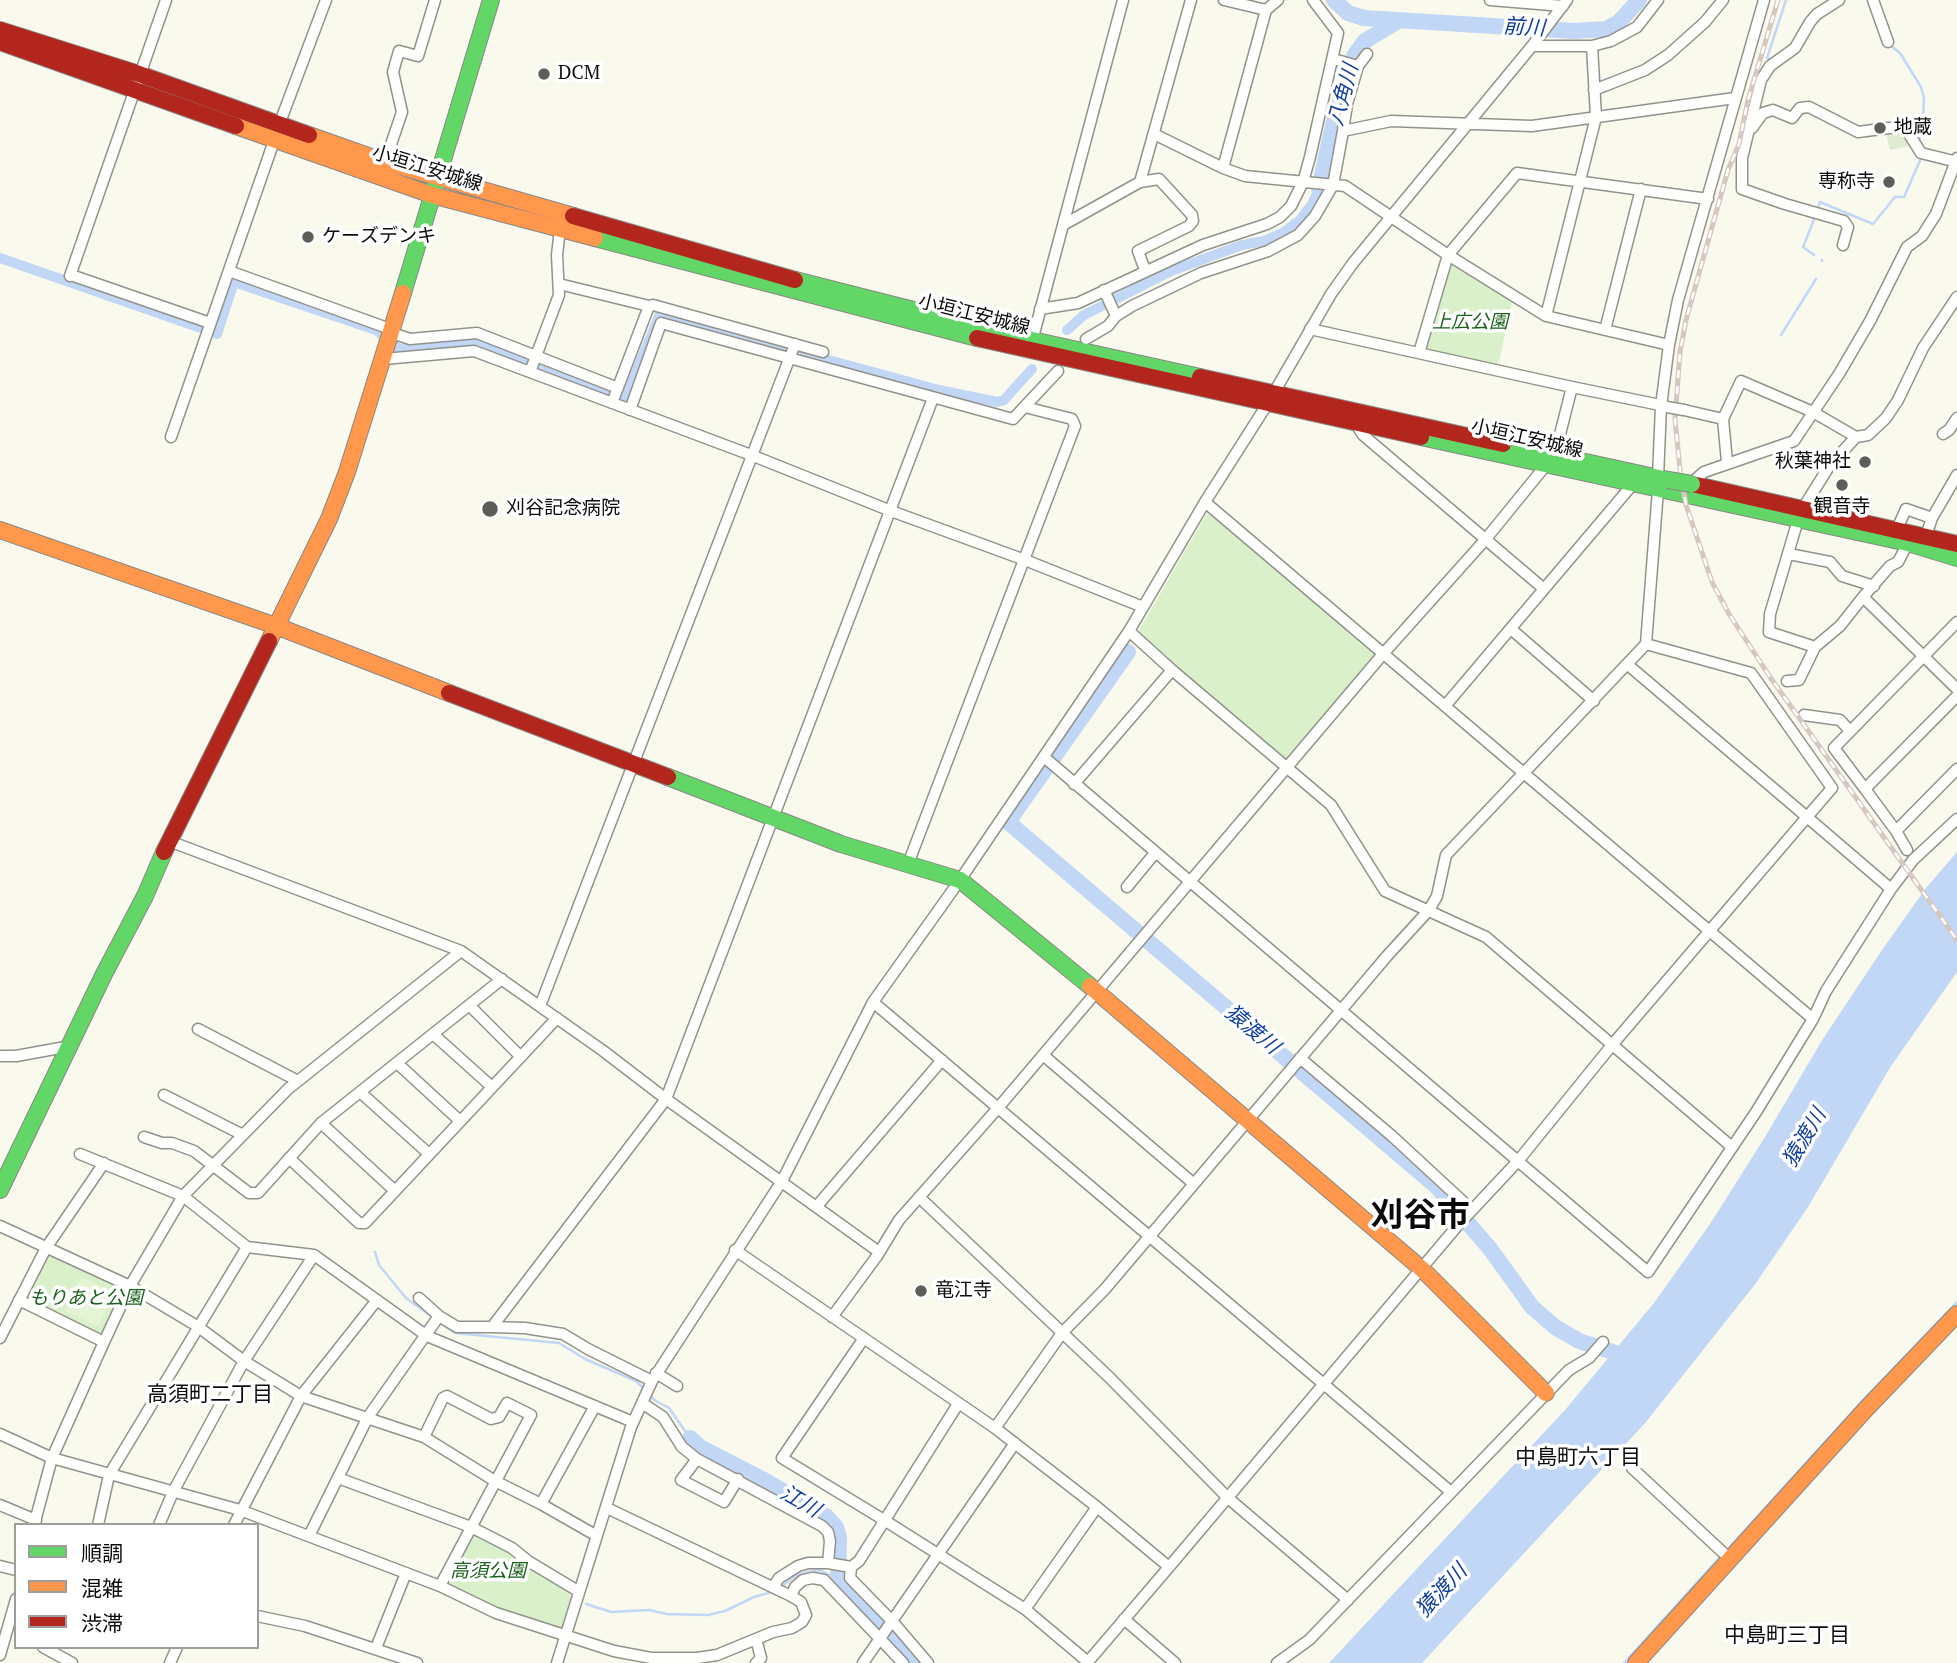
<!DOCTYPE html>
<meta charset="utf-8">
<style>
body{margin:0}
#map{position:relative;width:1957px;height:1663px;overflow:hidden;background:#f9f9ed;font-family:"PT Serif","Noto Sans JP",serif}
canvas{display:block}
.legend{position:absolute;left:14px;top:1523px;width:245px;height:126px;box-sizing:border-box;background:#fff;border:2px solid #9d9d9d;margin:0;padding:9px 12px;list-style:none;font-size:21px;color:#0a0a0a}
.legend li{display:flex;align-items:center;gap:14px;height:35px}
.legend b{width:35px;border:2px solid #9d9d9d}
</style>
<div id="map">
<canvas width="1957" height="1663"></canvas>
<ul class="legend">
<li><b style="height:9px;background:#63d668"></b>順調</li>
<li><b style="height:9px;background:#ff974d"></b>混雑</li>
<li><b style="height:9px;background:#b3261e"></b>渋滞</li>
</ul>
</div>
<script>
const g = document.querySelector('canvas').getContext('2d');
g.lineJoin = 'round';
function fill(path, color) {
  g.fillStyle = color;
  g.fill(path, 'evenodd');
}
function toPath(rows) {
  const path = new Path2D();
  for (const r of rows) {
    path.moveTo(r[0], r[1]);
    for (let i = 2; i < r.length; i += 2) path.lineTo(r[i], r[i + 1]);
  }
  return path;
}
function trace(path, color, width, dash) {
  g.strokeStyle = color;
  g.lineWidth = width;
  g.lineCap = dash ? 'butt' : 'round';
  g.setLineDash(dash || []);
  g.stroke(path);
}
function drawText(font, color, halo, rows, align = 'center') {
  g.font = font + ' "PT Serif","Noto Sans JP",serif';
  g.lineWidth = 7;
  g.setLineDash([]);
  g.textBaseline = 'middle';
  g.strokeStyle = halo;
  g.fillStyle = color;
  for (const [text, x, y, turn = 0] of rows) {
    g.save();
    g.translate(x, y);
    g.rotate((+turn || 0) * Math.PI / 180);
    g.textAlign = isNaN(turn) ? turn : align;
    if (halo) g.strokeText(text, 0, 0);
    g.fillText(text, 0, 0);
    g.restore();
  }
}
fill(toPath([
 [1455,264,1512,302,1498,366,1428,351,1426,347,1449,266],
 [1211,514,1375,654,1287,759,1283,760,1140,637,1138,632,1206,515],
 [48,1253,124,1288,102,1335,26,1298],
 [471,1534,476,1534,511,1552,570,1592,571,1597,562,1626,557,1628,500,1609,447,1586,446,1582]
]), '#daf0cb');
fill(toPath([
 [1903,128,1913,145,1890,150,1886,132]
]), '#dfebd0');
fill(toPath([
 [82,1277,114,1293,98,1326,65,1311]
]), '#e5f4d5');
fill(toPath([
 [1957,852,1957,972,1891,1066,1808,1207,1756,1283,1646,1422,1422,1663,1329,1663,1565,1410,1654,1303,1710,1224,1765,1137,1821,1042,1882,950,1926,888]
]), '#c2d7f5');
trace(toPath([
 [1891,46,1900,53,1921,87,1924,98,1923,119,1919,127,1920,143],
 [1771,60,1767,58,1786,0],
 [1817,211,1820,202,1873,224,1895,197,1904,197,1922,156],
 [1814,255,1803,247,1815,217],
 [1822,261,1822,260],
 [1781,335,1816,279],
 [375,1252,379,1265,406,1298,435,1319],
 [443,1325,455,1333,559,1343,585,1359,636,1381,645,1390],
 [649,1395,656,1401,669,1408,690,1438],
 [1725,1552,1863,1400,1957,1302],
 [781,1587,795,1576,807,1572,820,1570,838,1580],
 [586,1604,611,1612,649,1610,667,1614,708,1615,725,1611,754,1597,772,1592],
 [1624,1663,1720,1557]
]), '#c2d7f5', 2.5);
trace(toPath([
 [0,258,201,328],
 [1067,330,1084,315,1171,271,1242,245,1264,241,1284,232,1300,220,1312,204,1319,189],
 [215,333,217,334,234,282,376,330,399,349,475,342,626,397,660,314,939,390,997,402,1004,400,1032,369]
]), '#c2d7f5', 10);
trace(toPath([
 [1334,0,1348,13,1364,18,1574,31,1606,29,1618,23,1639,0],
 [1319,189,1333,125,1354,56,1365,41,1398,21],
 [1128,652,1008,822,1437,1187,1491,1250,1532,1307,1555,1327,1579,1341,1634,1359],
 [690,1438,700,1447,762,1479,827,1517,836,1527,839,1538,838,1580,915,1663]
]), '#c2d7f5', 16);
const street = toPath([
 [1224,0,1266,10],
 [1278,0,1266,10,1223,168,1245,176,1345,186,1448,255,1546,316,1669,345,1661,406,1658,477],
 [1490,0,1563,6],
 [1839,0,1817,14,1810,22,1795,48,1770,66,1761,80,1742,158,1742,189,1785,204,1844,221,1848,227,1843,245],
 [1873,0,1888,42],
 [1532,46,1592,46],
 [1333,59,1358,66],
 [1594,90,1645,70,1668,55,1705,22,1723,0],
 [279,125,326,0],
 [1752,128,1763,113,1773,110,1792,118,1800,108,1809,107,1858,132,1904,126,1921,153,1957,162],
 [1343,131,1347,104,1358,66,1367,54],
 [1154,134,1223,168],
 [385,162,402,112,393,72,399,51,418,56,435,0],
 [1140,182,1159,179,1192,215,1193,221,1189,226,1138,251,1145,270],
 [1063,225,1140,182,1191,0],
 [229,271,393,330],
 [71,275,210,323],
 [70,276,166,0],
 [559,284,649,306,612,403],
 [1104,290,1116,316],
 [649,306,653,305,823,352],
 [1040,309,1078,303,1203,245,1267,224,1280,217,1291,206,1303,182,1310,157,1338,33,1313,0],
 [1546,316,1596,117,1592,46,1611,41,1637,27,1658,0],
 [1605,330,1641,189],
 [392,333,410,339,477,333,618,388],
 [1086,339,1108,326,1116,316,1132,306,1201,273,1268,251,1298,235,1315,216,1333,185,1343,131,1391,121,1532,126,1735,98],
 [1031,345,1123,0],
 [1669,345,1678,300,1764,0],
 [1419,353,1448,255,1517,173,1708,199],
 [384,359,474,351,751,455,891,511,1025,560,1143,607],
 [530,372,559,295,557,255,560,229],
 [1572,387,1665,406],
 [630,410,661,323,1013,419,1058,371],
 [1684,410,1723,419,1727,462],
 [1723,419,1741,381,1813,412,1856,437],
 [1354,421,1363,435,1544,589],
 [1943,434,1949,430,1957,418],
 [171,437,274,141],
 [1695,485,1696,479,1704,472,1794,441,1839,374,1870,321,1907,247,1922,236,1936,214,1957,158],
 [1205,502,1813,1019],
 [1803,508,1830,465,1856,437,1868,435,1886,418,1898,400,1923,348,1957,297],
 [1798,520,1770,614,1769,632,1815,647,1840,626,1863,597],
 [1897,529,1906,509,1932,518],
 [1926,536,1932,518,1957,475],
 [1910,539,1898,562,1890,566,1863,597,1957,689],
 [1789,554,1830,562,1842,576,1874,586],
 [1511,629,1594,701],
 [1129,631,1172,670,1331,805,1385,891,1486,937,1732,1147],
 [1787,681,1799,680,1815,647],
 [1957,696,1865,789,1896,831,1957,769],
 [1445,706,1633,484],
 [1804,715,1840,720,1850,731],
 [1044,757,1648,1272,1756,1112,1813,1019,1826,991,1891,889,1807,817,1832,788,1751,673,1646,644],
 [1074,784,1172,670],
 [1865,789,1834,748,1957,622],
 [1896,831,1907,850],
 [169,841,461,951,602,1050,666,1099,879,1252],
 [908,864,1075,426,1072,419,1025,407],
 [1127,887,1155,853],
 [1891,889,1913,860,1957,819],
 [873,1002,1451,1492],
 [469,1005,521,1057],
 [540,1006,795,344],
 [198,1029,298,1081],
 [433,1034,492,1087],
 [1043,1055,1194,1184],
 [0,1056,16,1056,71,1046],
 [1300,1058,1392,1136,1472,1210],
 [397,1063,460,1121],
 [360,1092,429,1154],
 [164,1095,241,1134],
 [321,1123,395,1191],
 [144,1137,162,1143,172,1143,194,1151,249,1193,258,1193,321,1123,502,979],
 [80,1154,183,1196,288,1089,461,951],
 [289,1158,359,1223,365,1223,557,1018],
 [919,1197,1109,1377,1228,1498,1348,1600],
 [817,1206,942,1060],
 [0,1226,130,1286,197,1326,244,1361,301,1396,424,1437,495,1481,541,1504,597,1536],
 [735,1250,995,1428],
 [419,1298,439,1316,457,1327,492,1327,666,1099,933,398],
 [19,1300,104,1342],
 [832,1317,877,1256,899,1220,998,1108,1383,654,1485,540,1555,454,1572,387,1310,329],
 [492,1327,525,1328,563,1334,588,1349,652,1381],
 [0,1338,46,1248,104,1163],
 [864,1338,782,1458,884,1520,1025,1609,1088,1662],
 [656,1373,677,1386],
 [642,1403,663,1417,682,1447,697,1459,822,1526,828,1532,830,1541,828,1563,851,1567,850,1578,892,1621,928,1663],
 [0,1434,52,1458,240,1510,440,1586,496,1613,614,1651,651,1658,697,1658,717,1655,773,1632,792,1628,802,1622,806,1615,801,1602,791,1596],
 [424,1437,443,1398,447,1396,491,1419,499,1417,507,1403,531,1415,440,1586],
 [697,1459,681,1480,724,1502,738,1479],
 [1632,1468,1731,1560],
 [338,1478,471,1527,512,1548,528,1561,578,1591],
 [541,1504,595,1406],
 [0,1505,36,1520],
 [607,1508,791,1596,795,1587,803,1580,813,1578,824,1580,903,1663],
 [34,1525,52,1458,104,1342,130,1286,183,1196,247,1247,314,1255,427,1336,633,1422],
 [98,1525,109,1475,247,1247],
 [159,1525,173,1492,244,1361,314,1255],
 [234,1525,301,1396,377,1300],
 [309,1536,368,1417,439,1316],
 [0,1566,16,1570],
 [851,1567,859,1561,958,1404],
 [1169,1567,1459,1224,1518,1161,1612,1045,1807,817,1628,665],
 [773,1587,779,1578,798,1566,808,1563,828,1563],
 [1025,1609,1097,1507],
 [257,1616,305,1626,417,1663],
 [1124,1619,1175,1663],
 [756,1639,761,1658,756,1663],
 [43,1647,72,1663],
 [376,1648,406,1573],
 [0,1655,16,1599],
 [170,1663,177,1647],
 [557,1663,631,1427,652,1381,782,1181,873,1002,960,880,1129,631,1205,502,1268,403,1331,294,1353,263,1532,46,1567,0],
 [863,1663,1015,1443],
 [1087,1663,1169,1567,1097,1507,995,1428,1062,1333,1105,1289,1387,956,1429,910,1437,896,1446,855,1646,644,1658,490],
 [1277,1663,1309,1640,1569,1370,1589,1358,1603,1342]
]);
const fast = toPath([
 [595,238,977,338],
 [795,280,1032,340,1200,377],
 [403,293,491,0],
 [1421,437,1908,543,1957,558],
 [1503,444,1668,480],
 [668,777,841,844,960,880,1090,986],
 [0,1190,104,974,145,896,164,852]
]);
const slow = toPath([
 [236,126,432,195,595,238],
 [309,135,385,162,573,216],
 [0,530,276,626,449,693],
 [269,641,329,519,347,472,403,293],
 [1090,986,1423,1270,1546,1393],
 [1636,1663,1866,1409,1957,1314]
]);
const jam = toPath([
 [0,30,139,74,309,135],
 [0,42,236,126],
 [573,216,795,280],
 [977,338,1421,437],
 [1200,377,1503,444],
 [1692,484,1957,544],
 [449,693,668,777],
 [164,852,269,641]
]);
trace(street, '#92928c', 13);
trace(fast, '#888883', 18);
trace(slow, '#888883', 18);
trace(jam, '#888883', 18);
trace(street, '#fefefc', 10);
trace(fast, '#63d668', 16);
trace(slow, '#ff974d', 16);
trace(jam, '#b3261e', 16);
const rail = toPath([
 [1778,0,1748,100,1739,144,1728,170,1705,252,1686,320,1680,352,1675,419,1680,470,1686,505,1712,582,1729,614,1770,677,1957,940]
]);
trace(rail, '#d6c7c2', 5);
trace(rail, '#fff', 2.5, [8]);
const streetBridge = toPath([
 [1667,407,1684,410]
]);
const fastBridge = toPath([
 [1668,480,1692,484]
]);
trace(streetBridge, '#92928c', 13, []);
trace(fastBridge, '#888883', 18, []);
trace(streetBridge, '#fefefc', 10);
trace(fastBridge, '#63d668', 16);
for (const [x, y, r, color] of [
 [544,74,7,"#5e5e59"],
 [1880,128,7,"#5e5e59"],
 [1889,182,7,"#5e5e59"],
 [308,237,7,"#5e5e59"],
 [1865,462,7,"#5e5e59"],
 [1842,485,7,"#5e5e59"],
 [490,509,9,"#5e5e59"],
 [921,1291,7,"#5e5e59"]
]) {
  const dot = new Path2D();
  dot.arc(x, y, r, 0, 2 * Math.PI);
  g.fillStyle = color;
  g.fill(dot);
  trace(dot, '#fff', 2.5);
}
drawText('19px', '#0a0a0a', '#fff', [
 ["DCM",558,74],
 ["地蔵",1894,128],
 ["専称寺",1875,182,"right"],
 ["ケーズデンキ",322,237],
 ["秋葉神社",1851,462,"right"],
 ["観音寺",1842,507,"center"],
 ["刈谷記念病院",506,509],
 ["竜江寺",935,1291]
], 'left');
drawText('19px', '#0a0a0a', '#fff', [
 ["小垣江安城線",427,169,17],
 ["小垣江安城線",974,315,14],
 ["小垣江安城線",1527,439,13]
]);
drawText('italic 19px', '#1a621c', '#fff', [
 ["上広公園",1470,323],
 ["もりあと公園",86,1299],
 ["高須公園",488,1572]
]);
drawText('italic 21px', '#113e9e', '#fff', [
 ["前川",1524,28,3],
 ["八角川",1344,95,-75],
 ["猿渡川",1252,1030,40],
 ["猿渡川",1805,1138,-59],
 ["江川",800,1502,30],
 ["猿渡川",1442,1591,-47]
]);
drawText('21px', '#0a0a0a', '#fff', [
 ["高須町二丁目",210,1395],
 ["中島町六丁目",1578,1458],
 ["中島町三丁目",1787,1636]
]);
drawText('bold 33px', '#0a0a0a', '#fff', [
 ["刈谷市",1420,1217]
]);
</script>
